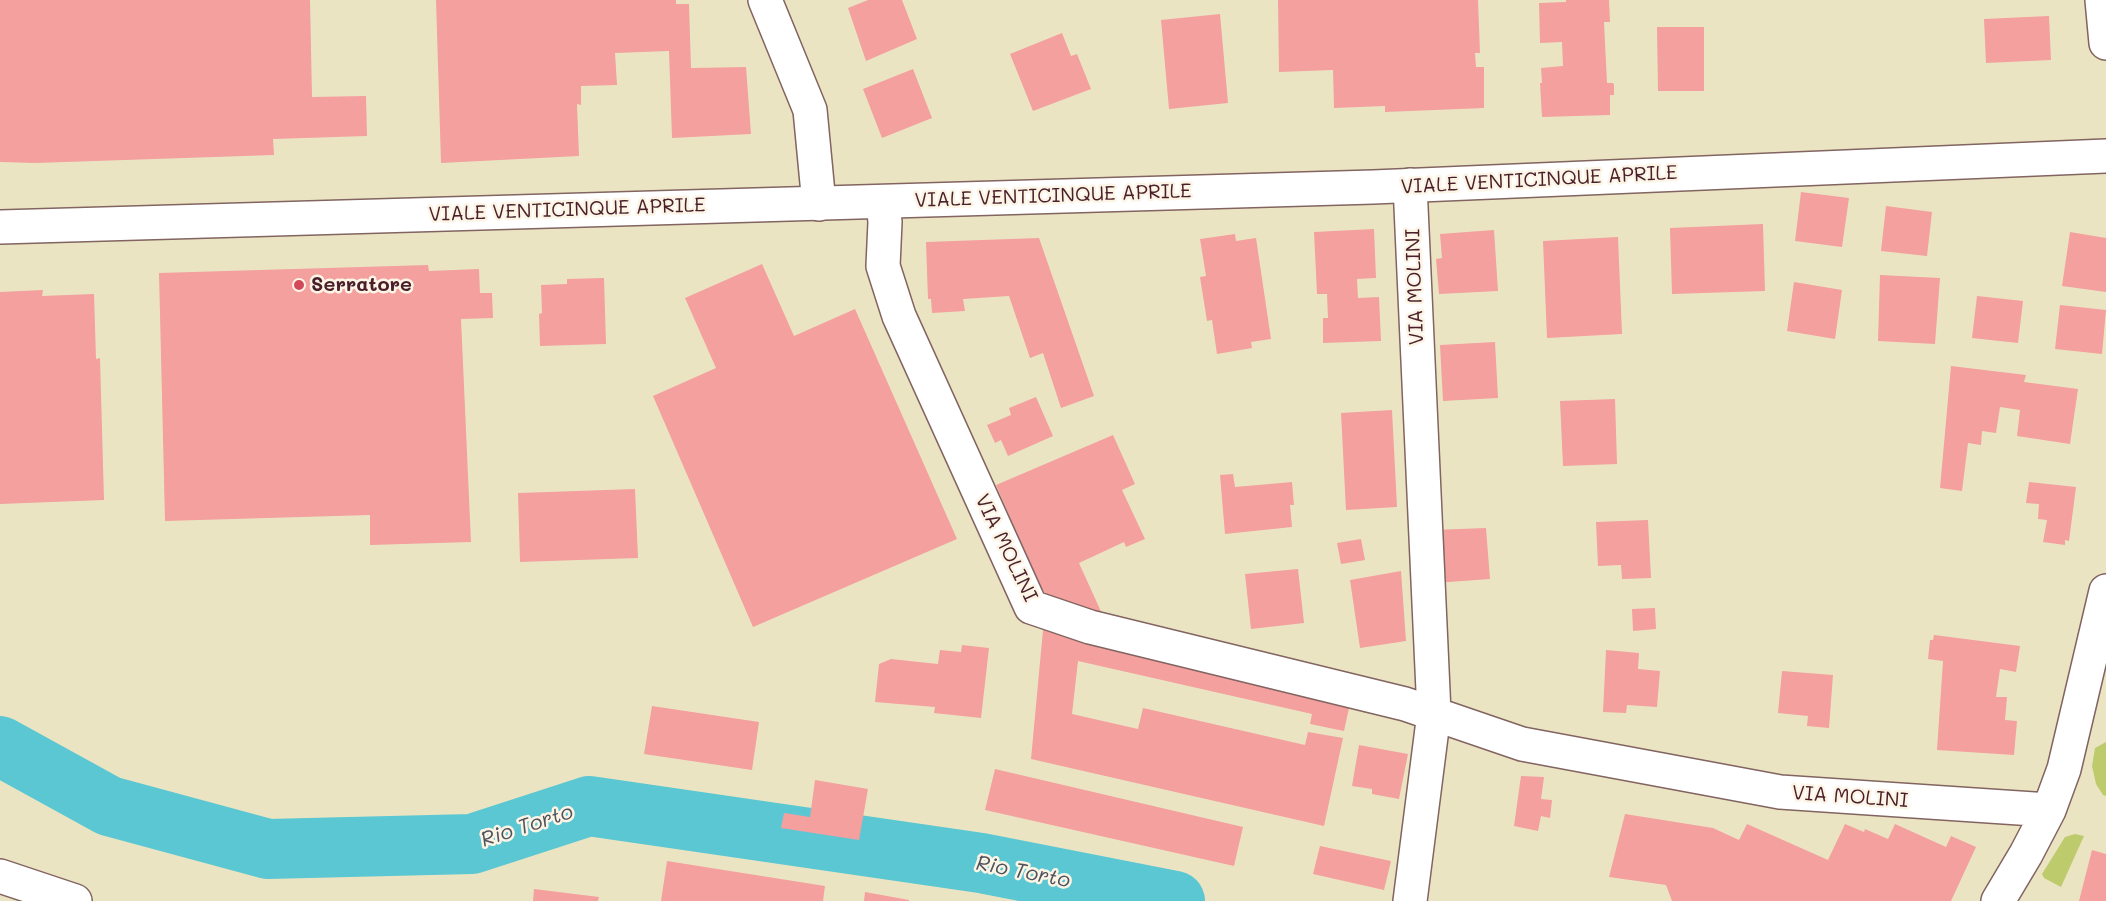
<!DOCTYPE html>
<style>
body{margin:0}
canvas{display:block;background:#ebe4c2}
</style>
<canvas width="2106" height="901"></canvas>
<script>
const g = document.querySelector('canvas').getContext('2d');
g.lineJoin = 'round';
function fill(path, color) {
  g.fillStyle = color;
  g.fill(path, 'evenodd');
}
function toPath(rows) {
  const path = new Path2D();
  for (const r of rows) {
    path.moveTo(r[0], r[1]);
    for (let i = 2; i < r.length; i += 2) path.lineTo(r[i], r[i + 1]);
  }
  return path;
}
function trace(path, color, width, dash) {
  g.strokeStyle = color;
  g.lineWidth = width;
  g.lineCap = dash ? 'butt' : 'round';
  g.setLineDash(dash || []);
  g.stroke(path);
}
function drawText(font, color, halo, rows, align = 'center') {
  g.font = font + ' Mali,sans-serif';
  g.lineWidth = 5;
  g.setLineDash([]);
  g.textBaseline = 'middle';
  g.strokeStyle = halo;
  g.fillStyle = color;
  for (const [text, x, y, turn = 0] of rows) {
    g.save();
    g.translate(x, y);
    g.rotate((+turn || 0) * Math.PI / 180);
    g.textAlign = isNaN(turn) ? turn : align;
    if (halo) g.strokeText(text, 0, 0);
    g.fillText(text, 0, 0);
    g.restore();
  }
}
fill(toPath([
 [2106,742,2106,796,2103,795,2096,784,2092,766,2095,748],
 [2075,834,2084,836,2061,887,2044,878,2042,874,2065,837]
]), '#bdcb6d');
trace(toPath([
 [0,746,109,806,268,849,472,844,589,806,981,863,1175,901]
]), '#5bc7d3', 60);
fill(toPath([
 [0,0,310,0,312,97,366,96,367,136,273,139,274,155,35,163,0,162],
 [436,0,676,0,676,4,689,4,691,68,746,67,751,134,672,138,669,51,615,53,617,85,581,86,581,105,577,104,579,156,441,163],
 [868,0,902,0,917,39,866,61,848,8],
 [1278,0,1478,0,1480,53,1475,53,1476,67,1484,67,1484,108,1385,112,1385,106,1334,108,1333,70,1279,72],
 [1566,0,1609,0,1610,22,1604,22,1607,83,1613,83,1614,85,1614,95,1610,95,1610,115,1542,117,1540,83,1542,83,1541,68,1563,66,1562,42,1540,43,1539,3,1566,2],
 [1220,14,1228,103,1169,109,1161,20],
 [2049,16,2051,60,1986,63,1984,19],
 [1657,27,1704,27,1704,91,1658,91],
 [1062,33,1071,56,1077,54,1091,89,1033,111,1010,54],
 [913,69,932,118,882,138,863,89],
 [1801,192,1849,198,1842,247,1795,241],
 [1886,206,1932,212,1927,256,1881,251],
 [1763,224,1765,291,1672,294,1670,228],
 [1374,229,1376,278,1357,279,1358,298,1379,297,1381,341,1323,343,1323,318,1328,318,1327,294,1317,294,1314,232],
 [1494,230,1498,291,1439,294,1436,259,1442,258,1440,234],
 [2070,232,2106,238,2106,292,2062,286],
 [1235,234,1236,241,1256,238,1271,339,1251,342,1252,348,1217,354,1212,320,1207,321,1200,277,1206,276,1200,239],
 [1618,237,1622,334,1547,338,1543,241],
 [1039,238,1094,396,1061,408,1043,353,1030,358,1009,296,963,299,965,311,932,313,931,299,928,299,926,242],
 [762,264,794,336,855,309,957,539,753,627,653,396,716,368,685,298],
 [428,265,429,271,479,269,480,293,492,293,493,318,461,319,471,542,370,545,370,515,165,521,159,273],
 [1880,275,1940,278,1935,344,1878,341],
 [604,278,606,344,540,346,539,314,542,313,541,285,567,284,567,279],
 [1794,282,1842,290,1835,339,1787,331],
 [43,290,42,296,94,294,96,359,100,358,104,500,0,504,0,292],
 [1977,296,2023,301,2018,343,1972,338],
 [2060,305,2106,310,2102,354,2055,349],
 [1495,342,1498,398,1443,401,1440,345],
 [1951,366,2026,375,2024,382,2078,389,2070,444,2017,436,2020,410,2000,407,1996,433,1982,431,1981,445,1968,443,1962,491,1940,488],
 [1036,397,1053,436,1008,456,1001,440,995,443,987,425,1011,415,1009,408],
 [1615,399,1617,464,1563,466,1560,401],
 [1392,410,1397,507,1346,510,1341,413],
 [1113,435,1135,484,1122,490,1145,539,1126,547,1124,542,1079,563,1103,616,1067,605,1045,593,1036,578,996,485],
 [1233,474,1235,487,1292,482,1294,505,1290,505,1292,527,1225,534,1220,475],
 [2029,482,2076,487,2069,541,2065,540,2065,545,2043,542,2047,520,2038,519,2039,504,2026,503],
 [635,489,638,558,520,562,518,493],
 [1648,520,1651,578,1622,579,1621,565,1598,566,1596,522],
 [1486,528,1490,579,1435,583,1432,530],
 [1361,539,1365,560,1341,564,1337,543],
 [1298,569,1304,623,1251,629,1245,574],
 [1401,571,1406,641,1360,648,1350,580],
 [1655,608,1656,629,1633,631,1632,609],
 [1043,630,1351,699,1344,731,1310,724,1312,714,1078,661,1072,714,1138,729,1143,708,1305,745,1308,732,1343,738,1324,826,1031,759],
 [1934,635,2020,646,2016,672,2000,669,1996,697,2007,697,2005,720,2017,721,2014,755,1937,750,1943,661,1928,659,1930,640,1933,640],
 [962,645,989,648,981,718,934,713,935,707,875,702,879,664,891,659,938,664,940,650,961,652],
 [1606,650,1639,653,1638,669,1660,671,1657,707,1627,705,1626,713,1603,712],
 [1782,671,1833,675,1829,728,1807,726,1808,716,1778,713],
 [652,706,759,722,752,770,644,754],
 [1359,745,1408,754,1399,799,1372,794,1372,789,1352,786],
 [995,769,1243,827,1234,866,985,810],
 [1521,776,1544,777,1541,799,1552,800,1550,818,1541,816,1538,831,1514,826],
 [815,780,868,789,859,840,781,828,784,813,810,817],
 [1625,814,1713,828,1739,840,1747,824,1828,860,1845,824,1864,832,1865,829,1888,839,1895,824,1946,847,1951,836,1976,847,1951,901,1672,901,1666,885,1609,877],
 [1320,846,1391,861,1384,890,1313,874],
 [2092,850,2106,854,2106,901,2079,901],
 [667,861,825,886,823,901,661,901],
 [534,889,599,897,598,901,533,901],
 [865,892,909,900,909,901,864,901]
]), '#f3a09f');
const minor = toPath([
 [765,0,810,110,819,204],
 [2102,0,2106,43],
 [883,202,885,222,883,266,899,316,1031,607,1090,627,1405,704,1522,744,1780,792,2049,810,2064,769,2106,591],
 [1410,901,1434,713,1410,185],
 [1998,901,2026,854,2049,810]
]);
const major = toPath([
 [0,227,1373,187,2106,156],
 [0,876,75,901]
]);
trace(minor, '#826460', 36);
trace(major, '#826460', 36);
trace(minor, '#fff', 33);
trace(major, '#fff', 33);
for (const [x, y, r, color] of [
 [299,285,6,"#d1495b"]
]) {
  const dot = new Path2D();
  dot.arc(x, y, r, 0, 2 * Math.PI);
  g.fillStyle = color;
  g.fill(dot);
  trace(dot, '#fcf5e5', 2);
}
drawText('20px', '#4a1f2b', '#fcf5e5', [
 ["VIALE VENTICINQUE APRILE",1539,180,-3],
 ["VIALE VENTICINQUE APRILE",1053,196,-2],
 ["VIALE VENTICINQUE APRILE",567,210,-2],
 ["VIA MOLINI",1415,287,-92],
 ["VIA MOLINI",1006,548,64],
 ["VIA MOLINI",1850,797,4]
]);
drawText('bold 20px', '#4a1f2b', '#fcf5e5', [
 ["Serratore",311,285]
], 'left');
drawText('italic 21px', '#4f515d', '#fcf5e5', [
 ["Rio Torto",527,826,-18],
 ["Rio Torto",1023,872,11]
]);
</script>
